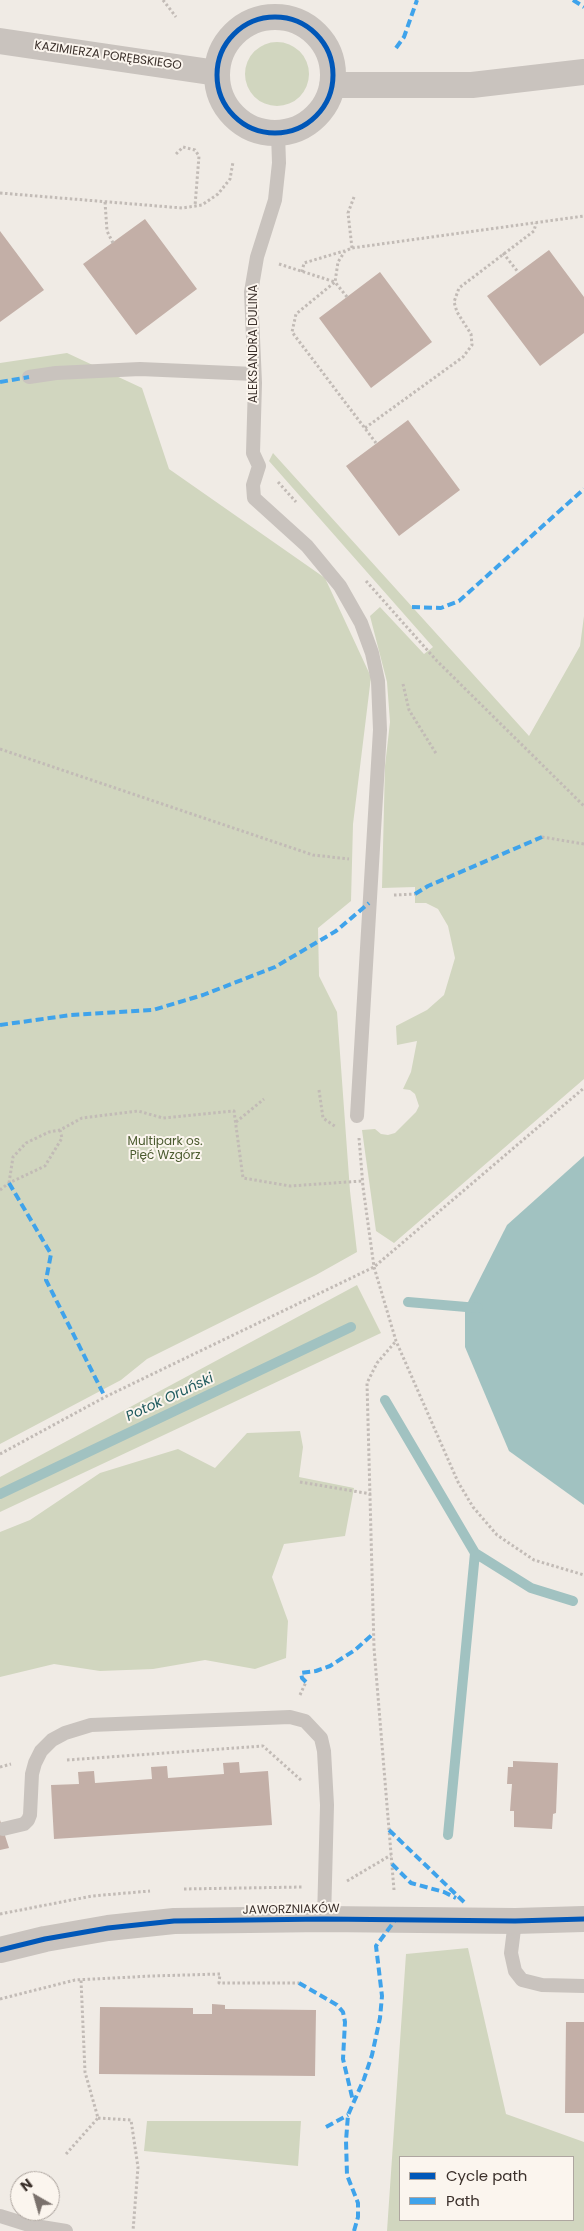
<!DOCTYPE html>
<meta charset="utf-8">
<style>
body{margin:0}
#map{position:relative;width:584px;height:2231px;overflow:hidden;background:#f0ebe5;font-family:Poppins,sans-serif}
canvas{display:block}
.legend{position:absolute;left:399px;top:2156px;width:175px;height:65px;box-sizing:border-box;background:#fbf5ee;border:1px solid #aea6a0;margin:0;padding:6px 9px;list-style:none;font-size:15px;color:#3b302b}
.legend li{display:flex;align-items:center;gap:10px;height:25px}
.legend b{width:25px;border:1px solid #aea6a0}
.north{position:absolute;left:10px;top:2171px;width:50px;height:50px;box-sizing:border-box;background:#fbf5ee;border:1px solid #aea6a0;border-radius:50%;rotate:322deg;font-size:14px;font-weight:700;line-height:20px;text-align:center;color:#3b302b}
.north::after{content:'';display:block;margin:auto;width:18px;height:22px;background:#7a716c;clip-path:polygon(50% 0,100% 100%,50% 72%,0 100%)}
</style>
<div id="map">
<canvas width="584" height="2231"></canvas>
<ul class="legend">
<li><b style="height:6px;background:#0057b8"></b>Cycle path</li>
<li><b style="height:6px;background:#3fa3eb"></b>Path</li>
</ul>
<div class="north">N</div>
</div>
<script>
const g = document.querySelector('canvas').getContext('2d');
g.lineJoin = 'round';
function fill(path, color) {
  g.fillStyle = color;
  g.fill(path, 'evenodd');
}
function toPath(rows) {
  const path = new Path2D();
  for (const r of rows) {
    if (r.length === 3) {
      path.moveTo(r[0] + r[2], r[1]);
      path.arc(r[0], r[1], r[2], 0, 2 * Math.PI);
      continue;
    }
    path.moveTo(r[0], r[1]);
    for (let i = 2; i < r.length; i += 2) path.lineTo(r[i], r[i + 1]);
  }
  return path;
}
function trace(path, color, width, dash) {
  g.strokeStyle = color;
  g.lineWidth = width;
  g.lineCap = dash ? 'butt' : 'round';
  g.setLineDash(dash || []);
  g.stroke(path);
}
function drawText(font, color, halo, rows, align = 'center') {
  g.font = font + ' Poppins,sans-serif';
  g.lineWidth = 4;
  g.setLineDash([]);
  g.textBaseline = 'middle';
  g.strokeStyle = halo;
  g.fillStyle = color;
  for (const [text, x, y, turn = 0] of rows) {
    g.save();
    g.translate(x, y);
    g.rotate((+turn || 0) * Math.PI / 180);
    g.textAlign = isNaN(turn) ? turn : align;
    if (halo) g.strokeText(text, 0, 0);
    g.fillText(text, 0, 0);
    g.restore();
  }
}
fill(toPath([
 [277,74,32],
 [67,353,142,388,169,469,325,578,371,677,353,824,351,901,318,928,319,976,337,1012,350,1191,357,1252,316,1275,147,1359,121,1380,0,1444,0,363],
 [273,453,529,736,580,646,584,616,584,1079,394,1243,376,1231,362,1130,375,1129,381,1134,388,1135,395,1133,416,1112,419,1106,415,1094,410,1090,403,1089,411,1072,417,1041,397,1045,396,1026,427,1010,444,995,455,958,448,926,438,909,426,903,415,903,415,887,382,888,385,766,390,722,387,682,370,616,380,607,424,654,433,647,269,461],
 [357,1285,381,1333,0,1512,0,1477],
 [300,1431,303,1447,299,1477,354,1488,345,1536,284,1544,272,1577,288,1621,286,1658,255,1669,205,1660,153,1669,100,1671,54,1664,0,1677,0,1532,30,1520,100,1473,178,1449,215,1468,247,1433],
 [468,1948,506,2114,584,2142,584,2231,387,2231,406,1954],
 [400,2157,573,2157,573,2220,400,2220],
 [147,2121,301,2121,298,2166,144,2151]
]), '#d1d6bf');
fill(toPath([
 [584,1156,584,1505,509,1451,465,1347,465,1308,507,1225]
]), '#a1c2c1');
trace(toPath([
 [408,1302,478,1308],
 [385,1400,475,1553,531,1588,573,1601],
 [0,1494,351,1327],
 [448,1835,475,1553]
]), '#a1c2c1', 10);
fill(toPath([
 [145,219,197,289,136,335,83,264],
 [0,231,44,290,0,322],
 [549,250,584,297,584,333,540,366,487,296],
 [380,272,432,342,371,388,319,318],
 [408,420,460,490,399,536,346,466],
 [513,1761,558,1763,556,1813,553,1814,552,1829,514,1827,514,1811,510,1811,512,1784,507,1784,508,1767,513,1767],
 [239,1762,240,1773,268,1771,272,1825,54,1839,51,1785,79,1784,78,1772,94,1771,95,1783,152,1779,151,1767,167,1766,168,1778,224,1774,223,1763],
 [0,1820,9,1848,0,1850],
 [212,2004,225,2005,225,2009,316,2010,315,2076,99,2074,100,2007,193,2008,193,2014,212,2014],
 [566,2022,584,2022,584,2113,565,2113]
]), '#c3afa7');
trace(toPath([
 [163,0,176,17],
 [176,154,183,147,195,150,199,156,195,206],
 [0,193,182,208,202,205,218,194,230,179,233,162],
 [105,202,107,231,113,243],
 [352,248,348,213,354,197],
 [503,253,518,272],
 [279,264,335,282,338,262,345,251,352,248,584,216],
 [302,272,304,263,344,251],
 [347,297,335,282,296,314,292,332,376,443],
 [365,428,463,357,472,345,471,334,457,312,454,302,459,288,534,231,536,223],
 [278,482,296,502],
 [366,581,437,661,584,806],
 [403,684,409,710,437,755],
 [0,749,313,855,349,859],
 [542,837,584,844],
 [394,895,415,894],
 [319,1090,323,1118,336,1127],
 [236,1122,264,1099],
 [359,1138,363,1187,374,1267,396,1341,458,1482,473,1507,497,1535,534,1560,584,1575],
 [9,1183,13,1157,26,1143,49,1132,60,1130,82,1118,138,1111,163,1118,234,1111,243,1178,290,1186,362,1181],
 [0,1190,9,1183,45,1166,62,1138,60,1130],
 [0,1454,105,1397,374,1267,584,1088],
 [300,1482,371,1494],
 [300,1695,306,1682],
 [67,1760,263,1746,302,1781],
 [0,1767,11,1764],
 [347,1881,391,1855],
 [184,1889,302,1887],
 [394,1890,374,1648,367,1383,377,1363,396,1341],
 [0,1914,92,1896,150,1891],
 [0,1999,75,1980,152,1976,220,1974,219,1983,299,1983],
 [98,2118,131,2120,138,2167,133,2231],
 [66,2154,98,2118,85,2072,81,1980]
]), '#c2bbb6', 3, [2.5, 2.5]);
trace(toPath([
 [278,133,279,163,275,200,257,257,251,292,255,383,253,453,259,466,253,485,254,498,307,546,340,586,361,623,372,653,378,681,380,730,357,1116],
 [29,377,56,373,140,369,254,374],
 [3,1829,24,1824,28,1820,30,1815,32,1774,35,1763,41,1751,52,1740,65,1733,91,1725,290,1717,305,1721,321,1738,324,1751,327,1805,324,1919],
 [515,1921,511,1953,515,1971,522,1980,542,1985,584,1986],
 [0,2216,29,2225,66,2231]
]), '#c9c3be', 14);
trace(toPath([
 [275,75,58],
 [0,41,217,73],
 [332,85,472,85,584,72],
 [0,1950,45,1939,108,1928,174,1921,324,1919,515,1921,584,1919]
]), '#c9c3be', 26);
trace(toPath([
 [573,0,584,7],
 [396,48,404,37,417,0],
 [0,382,29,377],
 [412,607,441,608,459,601,584,489],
 [415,894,428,886,542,837],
 [0,1025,71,1015,153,1010,203,995,275,967,336,931,369,903],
 [9,1183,51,1254,46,1280,105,1397],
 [306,1682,302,1678,301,1673,316,1671,330,1666,355,1650,374,1633],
 [389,1830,465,1903],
 [392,1864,411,1883,444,1892,456,1898],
 [299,1983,337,2005,343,2012,345,2022,343,2059,353,2101],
 [326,2127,348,2115],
 [354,2231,358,2217,358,2203,347,2175,346,2141,348,2115,364,2079,372,2055,380,2018,382,1996,376,1946,396,1919]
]), '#3fa3eb', 4, [8, 4]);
trace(toPath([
 [275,75,58],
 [0,1950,45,1939,108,1928,174,1921,324,1919,515,1921,584,1919]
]), '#0057b8', 5);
drawText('12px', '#3b302b', '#fbf5ee', [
 ["KAZIMIERZA PORĘBSKIEGO",108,56,8],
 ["ALEKSANDRA DULINA",254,344,-90],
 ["JAWORZNIAKÓW",291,1910,-1]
]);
drawText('12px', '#4a5a2e', '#fbf5ee', [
 ["Multipark os.",165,1142],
 ["Pięć Wzgórz",165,1156]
]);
drawText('italic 14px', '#1f5a5e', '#fbf5ee', [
 ["Potok Oruński",170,1398,-25]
]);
</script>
